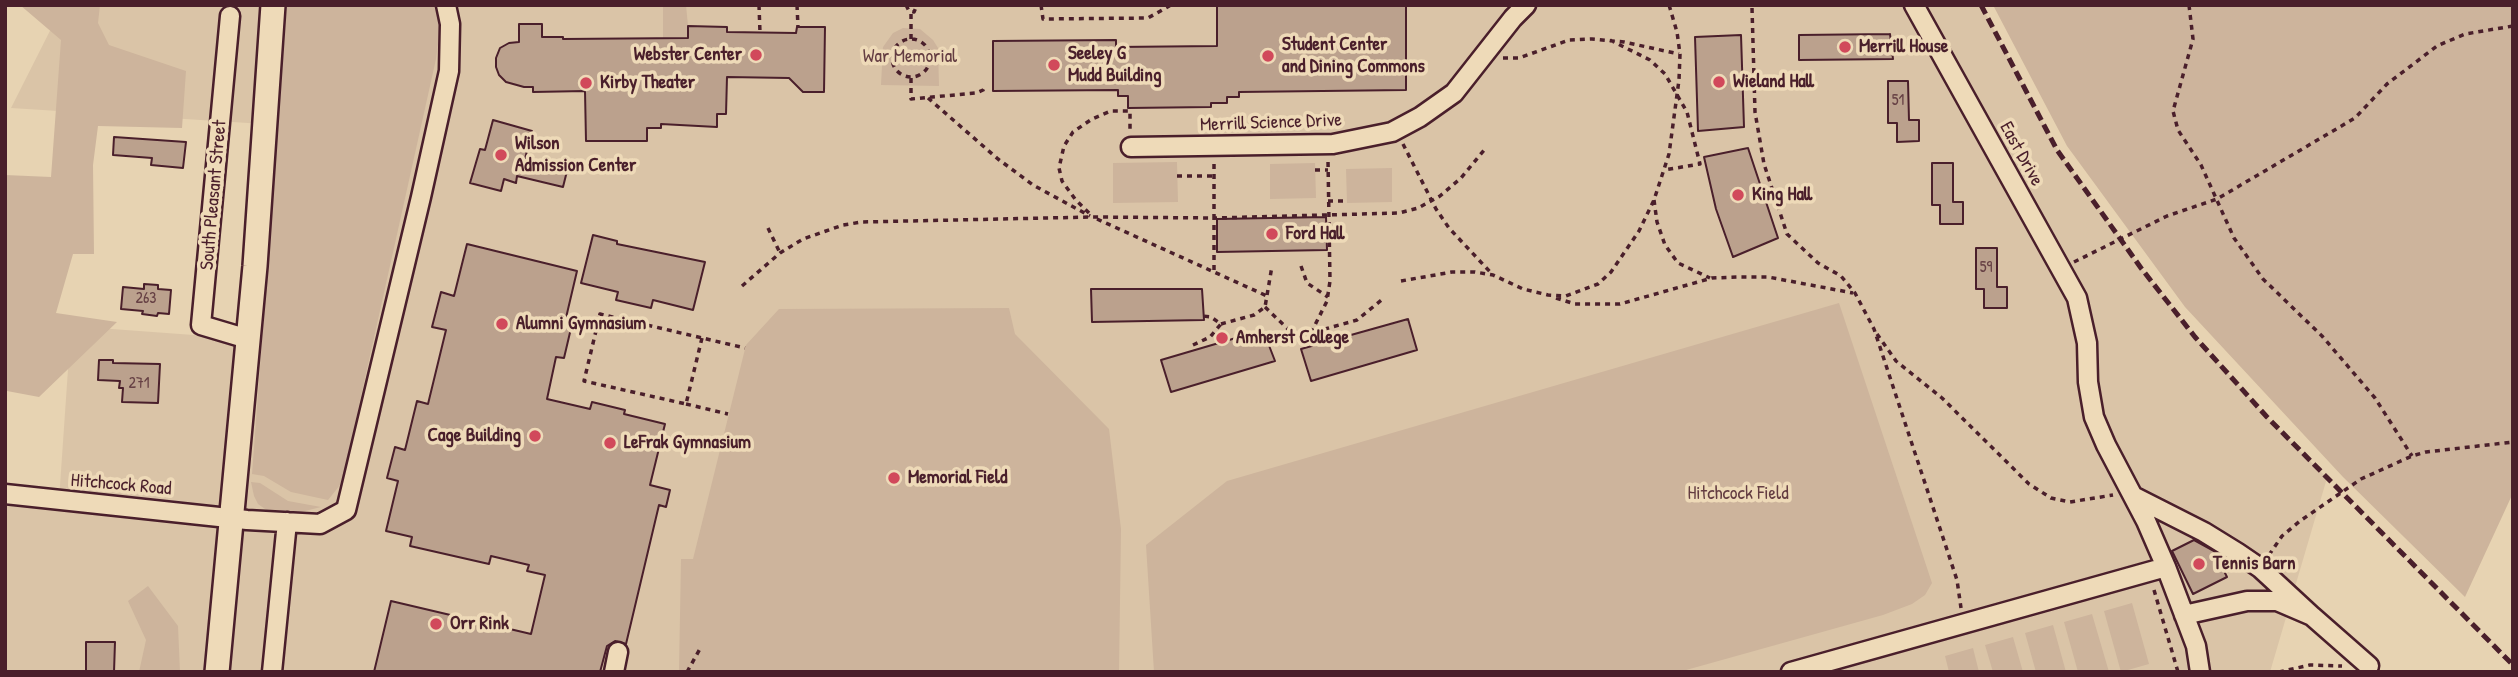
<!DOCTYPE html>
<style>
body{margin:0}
#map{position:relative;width:2518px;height:677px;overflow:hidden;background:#e7d3b2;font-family:"Patrick Hand",sans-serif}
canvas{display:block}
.frame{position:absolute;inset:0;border:7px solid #4a1f2b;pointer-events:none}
</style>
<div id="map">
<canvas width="2518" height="677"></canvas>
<div class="frame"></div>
</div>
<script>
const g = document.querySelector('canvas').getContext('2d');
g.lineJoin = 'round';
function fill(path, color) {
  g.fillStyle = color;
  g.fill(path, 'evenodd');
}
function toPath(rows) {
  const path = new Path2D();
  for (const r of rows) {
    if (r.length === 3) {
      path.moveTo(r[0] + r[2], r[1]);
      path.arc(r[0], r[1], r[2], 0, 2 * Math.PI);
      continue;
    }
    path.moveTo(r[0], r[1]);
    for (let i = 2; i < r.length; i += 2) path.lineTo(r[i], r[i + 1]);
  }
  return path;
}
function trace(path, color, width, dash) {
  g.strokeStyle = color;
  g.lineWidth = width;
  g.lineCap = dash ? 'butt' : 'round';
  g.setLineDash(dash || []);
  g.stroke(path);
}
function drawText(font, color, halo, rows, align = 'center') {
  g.font = font + ' "Patrick Hand",sans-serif';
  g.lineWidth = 7;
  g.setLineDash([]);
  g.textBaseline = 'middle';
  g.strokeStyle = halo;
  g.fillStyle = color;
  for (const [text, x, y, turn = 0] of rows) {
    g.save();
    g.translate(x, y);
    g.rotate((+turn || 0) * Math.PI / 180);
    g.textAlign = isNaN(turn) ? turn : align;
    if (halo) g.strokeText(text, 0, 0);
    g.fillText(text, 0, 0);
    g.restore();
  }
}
fill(toPath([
 [63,5,1981,5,2057,149,2141,268,2195,337,2267,417,2327,478,2270,672,5,672,5,494,59,500,71,326,248,339,264,124,11,108]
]), '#dac4a7');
fill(toPath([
 [20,5,100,5,98,23,109,45,186,71,182,128,98,126,93,165,94,254,73,254,56,313,117,322,39,397,7,391,5,388,5,175,51,177,61,40],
 [287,5,436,5,440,29,436,59,345,468,340,485,328,500,291,492,264,476,252,474],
 [663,5,686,5,688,26,687,80,663,93],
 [1993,5,2513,5,2513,493,2465,597,2343,477,2185,307,2067,146],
 [903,28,920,29,933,40,938,48,939,86,881,85,883,47,893,33],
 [1177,162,1178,202,1113,203,1113,163],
 [1315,163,1316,198,1270,199,1270,164],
 [1392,168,1392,202,1347,203,1346,169],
 [1839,303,1932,583,1925,595,1912,604,1883,615,1679,672,1154,672,1146,545,1227,481],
 [1009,308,1015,334,1109,429,1121,529,1119,672,679,672,681,559,693,559,746,345,779,309],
 [251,482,260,483,288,501,321,507,301,512,268,511,258,504,254,496],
 [148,586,178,626,180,672,139,672,146,640,128,601],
 [2132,603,2149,664,2121,672,2104,611],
 [2092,614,2109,672,2078,672,2064,622],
 [2053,625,2066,672,2036,672,2025,633],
 [2013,637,2023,672,1993,672,1985,645],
 [1973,648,1979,672,1949,672,1945,656]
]), '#cdb49c');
const building = toPath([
 [1217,5,1406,5,1406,90,1239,92,1239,97,1227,97,1227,103,1211,103,1211,107,1128,108,1128,96,1118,96,1118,90,993,91,993,41,1116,40,1116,47,1217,46,1217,5],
 [519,24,542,24,542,37,563,37,563,39,688,38,688,26,727,27,727,32,796,33,797,27,825,27,824,92,803,92,789,78,727,77,726,114,717,114,717,127,661,124,661,128,647,128,647,141,586,141,585,91,533,92,533,87,524,87,506,82,499,75,496,67,496,58,500,48,509,43,519,42,519,24],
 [1890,34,1893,59,1799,60,1799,35,1890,34],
 [1741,35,1744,127,1698,131,1695,37,1741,35],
 [1888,81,1908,81,1909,120,1919,120,1919,141,1897,142,1897,123,1888,123,1888,81],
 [493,120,532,131,525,159,567,171,563,187,517,176,516,183,504,179,501,191,470,183,480,149,485,150,493,120],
 [114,137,186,142,183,168,151,165,152,158,113,155,114,137],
 [1748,148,1778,238,1733,257,1716,209,1704,157,1748,148],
 [1932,163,1953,163,1953,202,1963,202,1963,224,1940,224,1940,205,1932,205,1932,163],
 [1326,217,1327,250,1217,252,1217,219,1326,217],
 [593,235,617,241,617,244,705,262,693,310,653,300,651,308,616,300,618,292,581,283,593,235],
 [467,244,577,271,565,322,572,324,564,358,556,357,547,399,590,409,592,402,625,410,624,414,665,424,650,485,670,490,666,507,659,505,626,644,615,641,607,646,600,672,374,672,391,601,531,634,545,575,527,571,529,565,491,556,489,564,410,546,412,537,386,531,398,481,387,478,395,447,405,450,417,401,428,404,446,330,432,327,441,292,454,296,467,244],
 [1976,248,1997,248,1997,287,2007,287,2007,308,1984,308,1984,289,1976,289,1976,248],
 [144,284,158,285,158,289,171,290,169,314,158,313,157,316,142,314,143,311,121,309,123,287,144,289,144,284],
 [1091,289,1202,289,1204,320,1092,322,1091,289],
 [1408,319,1417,350,1311,381,1301,349,1408,319],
 [1263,330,1275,361,1171,392,1161,360,1263,330],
 [99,360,113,360,113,363,160,364,158,403,122,402,123,388,119,388,120,381,98,380,99,360],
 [2194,540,2214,551,2227,577,2193,594,2172,551,2194,540],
 [86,642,115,642,114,672,86,672,86,642]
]);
fill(building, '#bba18d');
trace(building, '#4a1f2b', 2);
const minor = toPath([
 [230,16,201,325,248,339],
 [1131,147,1333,144,1392,132,1420,117,1454,93,1513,18,1526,5],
 [5,494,247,520,320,524,346,510,421,197,449,71,450,24,446,5],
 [2133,496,2204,532,2238,553,2260,568,2312,616],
 [2166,567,2196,646,2200,672],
 [2184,615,2247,601,2277,601,2312,616,2369,666],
 [272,672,287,522],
 [614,672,618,652],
 [1791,672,2166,567,2146,521,2106,445,2094,417,2088,382,2087,343,2077,298,1914,5]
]);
const major = toPath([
 [217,672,255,266,273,5]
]);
trace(minor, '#4a1f2b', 23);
trace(major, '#4a1f2b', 28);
trace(toPath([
 [759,5,760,33],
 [797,5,798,27],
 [906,5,909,11,914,12,917,5],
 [1041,5,1043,19,1148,18,1171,5],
 [2189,5,2193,39,2173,111,2178,130,2201,165,2234,238,2263,279,2322,336,2375,398,2412,456],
 [1752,8,1755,112,1764,164,1787,234,1818,263,1841,276,1855,293,1874,329,1957,580,1961,608],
 [911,58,19],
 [911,39,911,11],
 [1610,40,1650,60,1665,74,1687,112,1700,164,1664,170],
 [1503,58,1519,58,1569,40,1592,39,1624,42,1679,54],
 [911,78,911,99,976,93,983,90,986,85],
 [928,98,998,159,1033,185,1090,216],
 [1403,144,1436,209,1449,228,1493,275],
 [1315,170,1328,170],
 [1177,176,1214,176],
 [1654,200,1657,222,1665,245,1678,263,1710,278],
 [1328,201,1347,201],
 [1089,213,1075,199,1062,181,1059,168,1064,146,1073,132,1092,119,1111,111,1130,111,1130,131],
 [1097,219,1267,296],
 [768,228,780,253],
 [2074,262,2167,216,2217,199,2355,118,2387,84,2437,46,2465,34,2513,26],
 [1301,266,1307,283,1328,297],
 [1214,270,1214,218,1399,213,1418,208,1440,196,1461,178,1485,149],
 [1401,281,1452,272,1475,272,1493,275,1523,289,1548,295,1566,296,1598,284,1611,272,1639,231,1654,200,1669,154,1679,80,1680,54,1677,32,1669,5],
 [742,286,780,253,803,239,843,225,862,222,1093,217,1214,218,1214,162],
 [1556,298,1575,304,1620,304,1712,278,1738,277,1768,277,1853,293],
 [1265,307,1290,331,1298,334,1311,333,1357,320,1384,298],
 [1221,324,1254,315,1265,307,1272,266],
 [1311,333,1327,301,1330,281,1328,161],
 [1877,334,1896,361,1942,398,2029,484,2051,498,2070,502,2113,495],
 [702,338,686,404,584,381,600,314,745,348],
 [1193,345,1210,337,1221,324,1211,317,1203,316],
 [686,404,728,414],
 [2269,555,2282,536,2300,521,2361,479,2412,456,2426,452,2513,442],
 [2154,590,2178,672],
 [687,672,701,647],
 [2279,672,2310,665,2342,666]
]), '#4a1f2b', 3.5, [5, 5]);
trace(minor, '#eedab8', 18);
trace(major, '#eedab8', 23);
trace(toPath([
 [1981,5,2057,150,2141,268,2195,337,2267,417,2513,665]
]), '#4a1f2b', 5, [10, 5]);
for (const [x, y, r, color] of [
 [1845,47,7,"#d1495b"],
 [756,55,7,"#d1495b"],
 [1268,56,7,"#d1495b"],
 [1054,65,7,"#d1495b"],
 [1719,82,7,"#d1495b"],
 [586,83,7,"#d1495b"],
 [501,155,7,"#d1495b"],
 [1738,195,7,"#d1495b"],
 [1272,234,7,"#d1495b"],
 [502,324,7,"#d1495b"],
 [1222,338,7,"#d1495b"],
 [535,436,7,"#d1495b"],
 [610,443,7,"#d1495b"],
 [894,478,7,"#d1495b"],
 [2199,564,7,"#d1495b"],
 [436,624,7,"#d1495b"]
]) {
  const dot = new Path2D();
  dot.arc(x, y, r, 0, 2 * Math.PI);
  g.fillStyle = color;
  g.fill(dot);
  trace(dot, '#eedab8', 2.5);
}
drawText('16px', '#664044', null, [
 ["51",1898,101],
 ["59",1986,268],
 ["263",146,299],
 ["271",139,384]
]);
drawText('bold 19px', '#4a1f2b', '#eedab8', [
 ["Student Center",1282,45],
 ["and Dining Commons",1282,67],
 ["Merrill House",1859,47],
 ["Seeley G",1068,54],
 ["Mudd Building",1068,76],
 ["Webster Center",742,55,"right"],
 ["Wieland Hall",1733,82],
 ["Kirby Theater",600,83],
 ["Wilson",515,144],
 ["Admission Center",515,166],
 ["King Hall",1752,195],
 ["Ford Hall",1286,234],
 ["Alumni Gymnasium",516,324],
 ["Amherst College",1236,338],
 ["Cage Building",521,436,"right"],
 ["LeFrak Gymnasium",624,443],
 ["Memorial Field",908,478],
 ["Tennis Barn",2213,564],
 ["Orr Rink",450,624]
], 'left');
drawText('19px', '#643d42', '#eedab8', [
 ["War Memorial",910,57],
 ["Hitchcock Field",1738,494]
]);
drawText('19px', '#4a1f2b', '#eedab8', [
 ["Merrill Science Drive",1271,123,-2],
 ["East Drive",2021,154,61],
 ["South Pleasant Street",214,195,-85],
 ["Hitchcock Road",121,485,5]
]);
</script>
